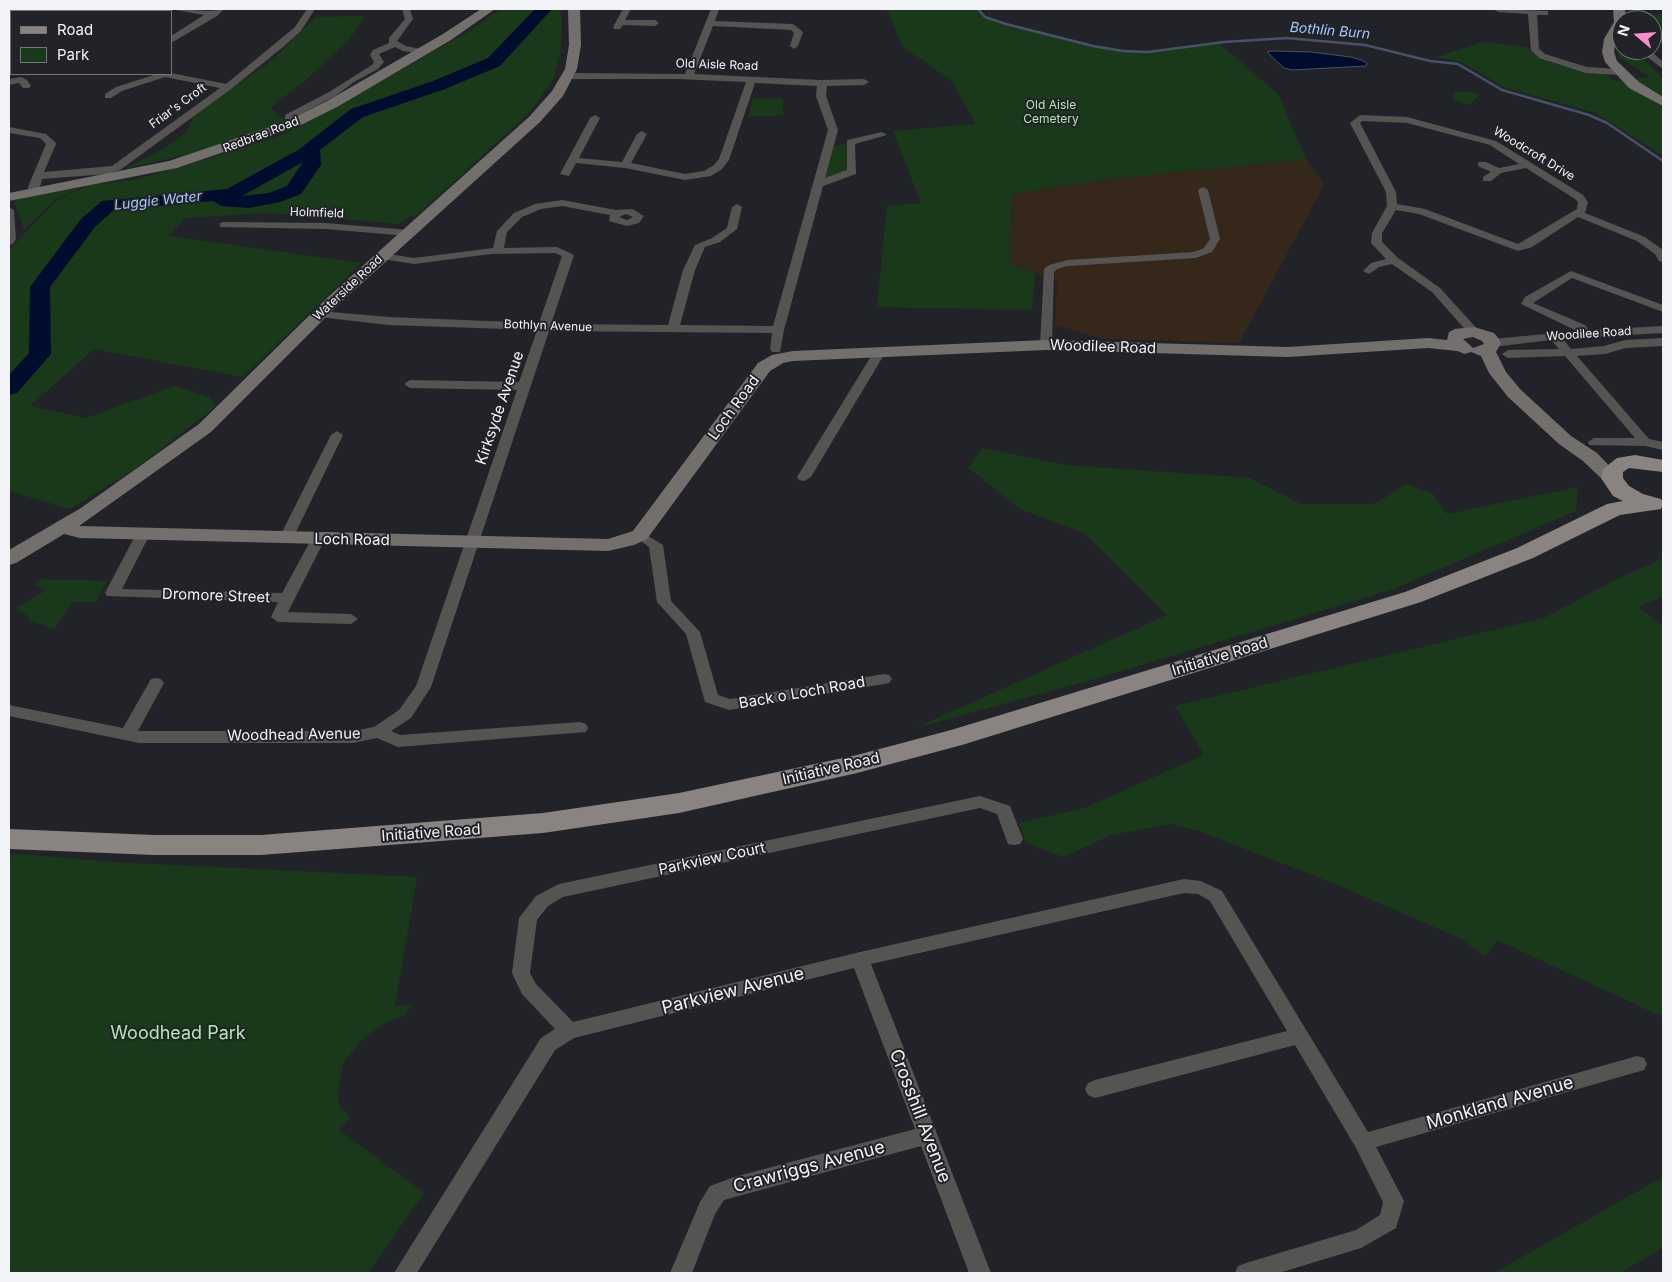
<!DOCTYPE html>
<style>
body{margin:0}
#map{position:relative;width:1672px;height:1282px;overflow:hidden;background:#222328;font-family:Inter,sans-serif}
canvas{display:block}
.frame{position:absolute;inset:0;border:10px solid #f2f3f6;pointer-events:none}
.legend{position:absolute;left:10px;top:10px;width:162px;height:65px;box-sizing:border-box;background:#222328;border:1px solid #75767a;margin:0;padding:6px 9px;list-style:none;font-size:15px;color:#f2f3f6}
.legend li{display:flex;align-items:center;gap:10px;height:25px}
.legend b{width:25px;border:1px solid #75767a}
.north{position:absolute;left:1612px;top:10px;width:50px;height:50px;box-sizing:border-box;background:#222328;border:1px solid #75767a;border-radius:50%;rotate:288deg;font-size:14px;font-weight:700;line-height:20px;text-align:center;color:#f2f3f6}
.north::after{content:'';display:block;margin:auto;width:18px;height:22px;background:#fa8fc7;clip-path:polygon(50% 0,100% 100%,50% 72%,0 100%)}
</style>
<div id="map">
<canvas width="1672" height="1282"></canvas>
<div class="frame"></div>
<ul class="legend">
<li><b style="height:6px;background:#898481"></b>Road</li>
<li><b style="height:14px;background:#1a391a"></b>Park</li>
</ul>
<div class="north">N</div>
</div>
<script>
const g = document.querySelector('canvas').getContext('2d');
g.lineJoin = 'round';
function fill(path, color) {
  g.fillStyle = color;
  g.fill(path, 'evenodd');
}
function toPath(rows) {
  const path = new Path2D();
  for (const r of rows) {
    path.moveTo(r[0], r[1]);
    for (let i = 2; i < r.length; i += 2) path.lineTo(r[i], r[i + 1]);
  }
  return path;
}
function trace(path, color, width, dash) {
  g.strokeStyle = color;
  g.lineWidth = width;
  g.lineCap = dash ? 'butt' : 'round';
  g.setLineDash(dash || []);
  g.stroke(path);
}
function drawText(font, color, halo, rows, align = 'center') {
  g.font = font + ' Inter,sans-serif';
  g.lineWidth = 4;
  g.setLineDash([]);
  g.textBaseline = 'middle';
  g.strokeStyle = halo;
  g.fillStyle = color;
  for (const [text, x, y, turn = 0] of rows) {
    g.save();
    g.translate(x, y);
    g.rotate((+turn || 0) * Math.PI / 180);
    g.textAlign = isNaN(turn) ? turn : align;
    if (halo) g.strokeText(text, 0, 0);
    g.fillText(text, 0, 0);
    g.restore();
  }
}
fill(toPath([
 [1306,159,1324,185,1239,343,1103,339,1055,325,1057,281,1010,264,1012,194,1110,179]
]), '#35281b');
fill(toPath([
 [501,9,560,9,562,19,561,50,553,79,530,112,415,217,410,216,400,224,266,213,185,218,169,236,361,263,243,377,94,349,30,406,86,418,175,386,209,397,216,406,135,469,70,509,9,491,9,250,57,200,90,185,133,180,185,166,285,134,465,34],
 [887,9,977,9,985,17,1006,24,1040,31,1093,46,1123,51,1148,52,1219,43,1278,94,1306,159,1110,179,1012,194,1010,264,1035,273,1032,310,877,307,887,206,921,203,893,131,976,124,952,81,902,46],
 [1629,9,1638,9,1646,15,1663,14,1663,32,1652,32,1652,20,1630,20],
 [365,16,349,40,307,79,270,108,287,121,201,151,124,169,162,150,186,133,195,113,269,63,316,17],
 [1622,38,1622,50,1638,50,1643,55,1640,56,1663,79,1663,156,1596,113,1506,88,1461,62,1436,57,1484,42,1528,47,1536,56,1558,65,1606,74,1614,81,1651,77,1619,57,1618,47],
 [1456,92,1467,91,1480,95,1469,105,1455,101,1452,98],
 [782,98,784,115,748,117,753,99],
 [847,143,848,171,823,180,832,147],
 [82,188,55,200,24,230,14,201,24,197],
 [982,448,1066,465,1250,478,1301,504,1375,504,1406,484,1433,494,1447,514,1578,487,1576,511,1391,590,1102,677,915,728,1167,615,1084,533,1022,510,968,468],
 [1663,558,1663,596,1639,607,1663,626,1663,1017,1497,940,1485,957,1462,939,1335,884,1202,832,1172,824,1111,835,1063,857,1026,843,1019,823,1084,808,1204,755,1175,706,1544,618,1613,581],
 [40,579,107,581,96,602,73,602,54,629,28,620,29,617,16,608,45,591,34,584],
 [9,853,112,862,417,877,395,1006,412,1005,404,1016,383,1024,361,1041,344,1062,339,1084,338,1103,350,1118,339,1130,424,1193,368,1273,9,1273],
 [1663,1177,1663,1248,1620,1273,1494,1273]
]), '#1a391a');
const water = toPath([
 [1272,51,1311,52,1351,57,1361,60,1367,63,1366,66,1292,70,1284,68,1267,52,1272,51]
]);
fill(water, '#000c2d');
trace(water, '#495169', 1);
trace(toPath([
 [978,9,985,17,1006,24,1093,46,1123,51,1148,52,1224,42,1287,38,1365,45,1430,61,1458,64,1502,90,1589,115,1607,123,1663,161]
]), '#495169', 2.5);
fill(toPath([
 [535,9,552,9,500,66,445,89,363,117,320,150,321,165,301,194,280,202,249,208,222,206,213,201,114,210,95,227,50,287,51,354,17,393,9,395,9,375,29,353,30,287,81,219,102,201,227,189,298,150,351,109,433,81,488,58,535,9],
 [303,162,287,186,269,193,242,196,303,162]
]), '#000c2d');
fill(toPath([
 [170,9,211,11,224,9,217,16,171,43,171,36,204,15,170,9],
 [307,9,315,9,301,31,283,47,231,89,120,170,107,174,42,179,38,195,34,196,29,193,28,187,46,144,40,138,9,133,9,127,46,134,55,142,56,144,44,172,112,166,220,88,165,77,122,91,111,98,105,98,105,94,116,87,157,74,171,73,226,84,295,27,307,9],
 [402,9,410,9,413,19,397,41,406,46,425,50,425,54,403,51,395,47,379,54,384,62,378,69,354,82,335,96,291,119,285,119,285,115,329,92,372,65,374,62,370,55,373,50,389,43,389,38,405,19,402,9],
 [623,9,631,9,625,20,655,20,659,23,655,26,623,25,620,29,614,29,613,27,623,9],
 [711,9,719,9,715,21,793,24,803,32,798,46,794,49,790,46,794,33,791,30,713,26,694,74,820,80,864,79,869,82,864,85,827,86,826,96,838,130,825,178,847,170,847,140,882,132,887,135,855,144,856,174,823,186,784,330,780,352,772,352,770,349,772,333,549,331,431,687,411,718,391,731,400,735,580,722,586,724,588,728,586,732,398,747,377,738,353,743,139,743,9,716,9,705,123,728,151,679,156,678,161,679,164,683,138,731,353,731,374,727,399,710,416,686,517,390,410,388,404,384,410,380,519,382,537,330,388,325,319,317,313,314,319,311,388,317,539,323,562,256,555,253,491,254,414,264,382,259,376,256,382,253,414,258,493,248,497,231,514,213,535,204,562,200,616,210,632,209,644,216,639,223,627,226,609,221,610,215,562,206,541,209,522,217,507,232,504,248,557,247,574,255,551,324,668,325,683,270,695,245,712,238,727,228,732,207,737,204,742,207,737,229,720,242,705,247,695,270,680,325,773,326,828,130,816,96,817,86,755,83,729,160,722,169,711,176,685,180,625,168,576,163,569,176,560,174,590,118,595,115,600,118,579,158,622,162,637,134,642,131,647,134,631,163,685,174,704,171,714,165,719,159,746,82,677,79,568,79,563,76,568,73,685,74,711,9],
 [626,214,633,217,627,220,619,217,626,214],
 [1494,9,1548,11,1548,15,1537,15,1539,49,1545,54,1587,67,1619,69,1624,72,1619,75,1586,73,1539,58,1531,50,1528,14,1498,12,1494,9],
 [1652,32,1663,36,1663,42,1652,38,1652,32],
 [9,47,11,48,11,54,9,53,9,47],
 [1646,52,1652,52,1663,62,1663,69,1646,56,1646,52],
 [22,77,27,80,31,86,29,88,23,88,19,83,9,85,9,79,22,77],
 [1360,115,1407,117,1496,141,1583,195,1588,202,1585,213,1645,237,1663,250,1663,262,1659,261,1655,254,1637,241,1578,217,1532,247,1518,251,1419,214,1396,210,1382,233,1382,242,1398,258,1440,288,1480,332,1478,335,1470,335,1432,292,1392,264,1379,267,1369,274,1363,271,1371,263,1386,259,1371,243,1372,233,1387,206,1386,192,1350,123,1360,115],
 [1362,121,1407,123,1490,145,1519,164,1499,168,1486,162,1478,162,1478,166,1491,172,1483,177,1483,181,1491,181,1501,173,1526,168,1575,199,1578,202,1577,209,1518,244,1425,209,1397,204,1396,192,1360,123,1362,121],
 [1203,187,1208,190,1220,239,1212,252,1196,258,1068,266,1057,269,1054,272,1052,345,1046,349,1042,348,1040,345,1044,269,1049,265,1068,260,1194,252,1204,248,1210,239,1198,190,1203,187],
 [9,207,14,210,16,239,13,244,9,245,9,207],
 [224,222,326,223,408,230,413,233,408,236,326,229,220,227,220,223,224,222],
 [1571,271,1663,305,1663,312,1572,278,1533,303,1585,325,1589,330,1663,326,1663,333,1563,339,1571,349,1604,346,1625,340,1663,338,1663,346,1626,348,1605,354,1577,356,1649,439,1663,442,1663,450,1645,446,1589,445,1588,442,1594,438,1635,438,1565,356,1508,358,1502,354,1508,350,1559,349,1551,340,1493,347,1487,343,1493,339,1577,331,1521,304,1525,297,1571,271],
 [879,349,885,353,811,477,804,481,799,480,797,477,873,353,879,349],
 [337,431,343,435,293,538,286,542,281,541,279,538,331,435,337,431],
 [143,530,150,534,122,589,282,593,313,536,323,536,325,539,288,612,351,614,358,619,351,624,278,622,271,617,278,602,107,596,105,593,136,534,143,530],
 [640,531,663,545,671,601,700,632,718,695,730,699,884,674,889,675,892,679,889,683,884,684,729,710,705,702,686,634,657,602,649,547,633,535,640,531],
 [980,796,1010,806,1023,839,1020,844,1014,845,1008,844,997,814,980,808,563,897,548,906,537,920,530,973,536,984,573,1022,860,952,1184,879,1201,881,1222,891,1368,1132,1637,1056,1644,1058,1647,1064,1644,1070,1637,1072,1376,1147,1404,1201,1396,1228,1361,1248,1279,1273,1235,1273,1238,1266,1246,1263,1356,1230,1380,1215,1383,1202,1356,1148,1295,1045,1095,1098,1088,1095,1085,1089,1088,1083,1095,1080,1287,1031,1210,901,1198,894,1184,893,871,964,991,1273,969,1273,921,1146,724,1200,715,1214,692,1273,670,1273,700,1202,710,1186,734,1177,915,1129,854,968,574,1038,555,1050,417,1273,394,1273,541,1038,555,1029,522,994,512,973,519,918,536,896,559,884,980,796]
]), '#565453');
fill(toPath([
 [481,9,495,9,451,40,337,107,297,127,177,168,9,201,9,193,169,161,287,121,327,101,443,34,481,9],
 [568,9,580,9,581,45,577,69,563,96,540,122,340,303,211,432,79,526,608,539,633,531,758,363,772,355,793,351,1046,340,1288,347,1428,338,1447,340,1449,332,1455,329,1474,327,1494,333,1499,339,1501,343,1496,352,1506,372,1520,389,1571,436,1597,453,1621,478,1619,482,1605,482,1583,461,1559,444,1508,397,1489,373,1481,356,1471,352,1465,354,1457,351,1428,348,1288,357,1046,350,793,361,783,363,770,371,647,539,634,545,608,551,80,538,64,534,16,563,9,565,9,550,81,508,199,424,328,297,530,116,552,91,565,69,569,45,568,9],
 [1473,337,1482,341,1484,344,1473,348,1463,339,1473,337],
 [1613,9,1625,9,1626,20,1622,20,1622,29,1616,39,1614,52,1617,61,1639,82,1663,97,1663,106,1629,88,1605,62,1602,52,1604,39,1614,22,1613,9]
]), '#736f6d');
fill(toPath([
 [1635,455,1663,460,1663,472,1629,468,1623,472,1623,478,1629,486,1643,494,1661,499,1663,503,1661,509,1620,515,1533,558,1421,602,962,745,857,773,679,813,543,833,261,855,154,855,9,849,9,829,154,835,261,835,543,813,679,793,857,755,951,730,1405,592,1517,548,1607,504,1623,501,1613,496,1601,478,1603,469,1617,458,1635,455]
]), '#898481');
drawText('12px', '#f2f3f6', '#222328', [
 ["Old Aisle Road",717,65,2],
 ["Friar's Croft",178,106,-36],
 ["Redbrae Road",261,135,-21],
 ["Woodcroft Drive",1534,154,31],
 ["Holmfield",317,213,2],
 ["Waterside Road",348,288,-43],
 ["Bothlyn Avenue",548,326,2],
 ["Woodilee Road",1589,334,-4]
]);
drawText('12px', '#adeaac', '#222328', [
 ["Old Aisle",1051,105],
 ["Cemetery",1051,119]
]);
drawText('italic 14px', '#a2c8fb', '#222328', [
 ["Bothlin Burn",1330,31,5],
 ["Luggie Water",158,201,-6]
]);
drawText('15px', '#f2f3f6', '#222328', [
 ["Woodilee Road",1103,347,2],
 ["Kirksyde Avenue",500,408,-71],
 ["Loch Road",734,408,-54],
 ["Loch Road",352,540,1],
 ["Dromore Street",216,596,2],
 ["Initiative Road",1220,657,-17],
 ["Back o Loch Road",802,693,-10],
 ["Woodhead Avenue",294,735,-1],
 ["Initiative Road",831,769,-13],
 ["Initiative Road",431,833,-4],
 ["Parkview Court",712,859,-12]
]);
drawText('18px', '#f2f3f6', '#222328', [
 ["Parkview Avenue",733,991,-14],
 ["Monkland Avenue",1500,1103,-16],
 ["Crosshill Avenue",920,1116,69],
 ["Crawriggs Avenue",809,1167,-15]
]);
drawText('18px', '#adeaac', '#222328', [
 ["Woodhead Park",178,1034]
]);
</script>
